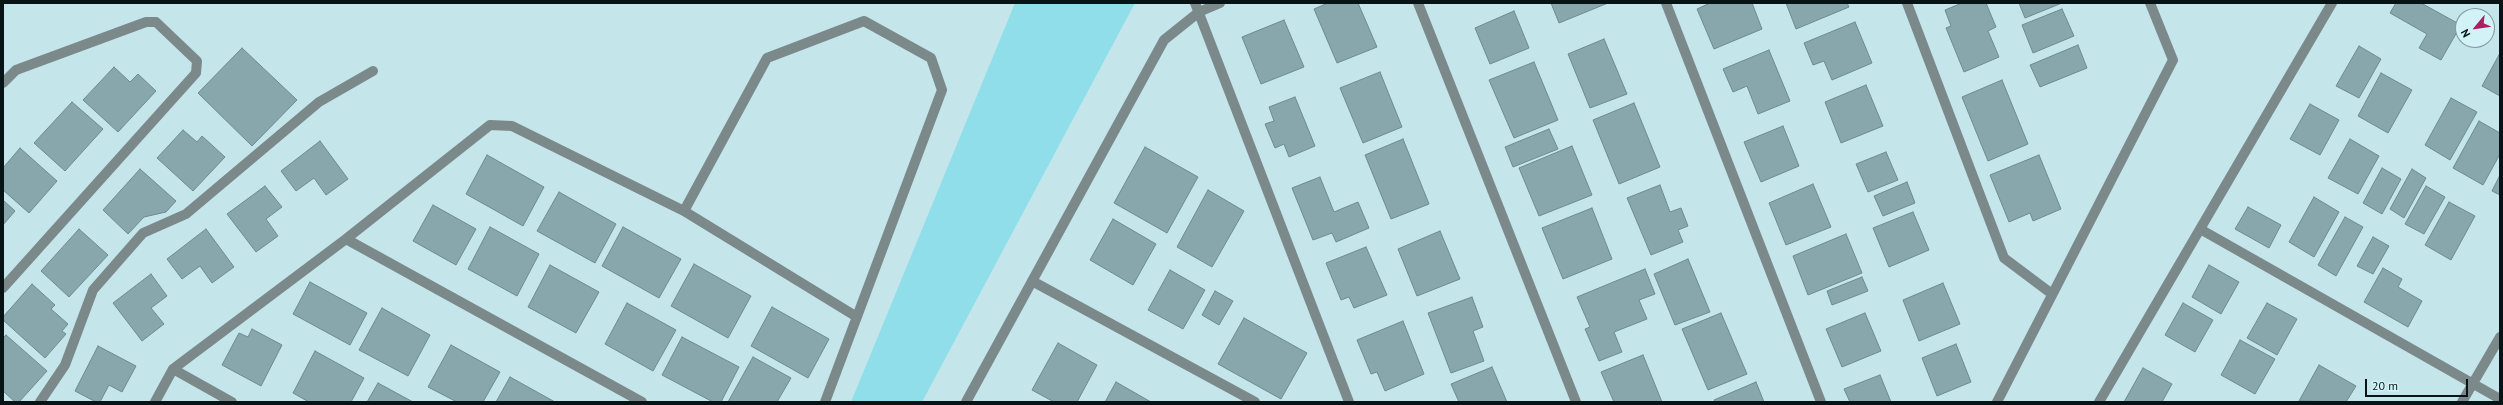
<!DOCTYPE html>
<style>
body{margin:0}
#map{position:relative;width:2503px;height:405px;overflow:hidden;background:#c4e6eb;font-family:"PT Sans",sans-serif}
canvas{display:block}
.frame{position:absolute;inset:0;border:4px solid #071314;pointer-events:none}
.north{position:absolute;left:2455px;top:8px;width:40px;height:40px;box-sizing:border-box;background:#d1f3f8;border:1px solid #80999d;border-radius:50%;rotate:241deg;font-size:11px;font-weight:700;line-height:16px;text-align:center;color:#071314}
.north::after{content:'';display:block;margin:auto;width:14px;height:18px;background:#aa2063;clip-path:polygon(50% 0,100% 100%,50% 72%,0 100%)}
.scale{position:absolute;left:2365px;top:379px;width:103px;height:18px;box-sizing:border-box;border:2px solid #071314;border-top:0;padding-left:5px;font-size:12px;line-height:14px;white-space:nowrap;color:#071314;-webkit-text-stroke:3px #d1f3f8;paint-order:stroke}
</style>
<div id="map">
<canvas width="2503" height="405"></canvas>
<div class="frame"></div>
<div class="north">N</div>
<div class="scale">20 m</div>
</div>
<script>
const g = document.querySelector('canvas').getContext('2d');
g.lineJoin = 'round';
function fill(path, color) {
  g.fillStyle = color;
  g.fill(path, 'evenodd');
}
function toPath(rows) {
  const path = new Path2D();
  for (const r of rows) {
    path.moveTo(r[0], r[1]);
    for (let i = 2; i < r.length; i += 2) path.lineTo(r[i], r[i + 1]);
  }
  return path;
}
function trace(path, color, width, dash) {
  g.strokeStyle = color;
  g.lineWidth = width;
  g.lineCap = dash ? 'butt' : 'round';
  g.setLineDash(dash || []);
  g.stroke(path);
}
fill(toPath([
 [1015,3,1135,3,922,402,851,402]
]), '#90dee9');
const building = toPath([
 [1328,3,1358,3,1377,47,1337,63,1314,9,1328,3],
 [1551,3,1608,3,1559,23,1551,3],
 [1710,3,1752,3,1762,29,1714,49,1697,9,1710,3],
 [1847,3,1849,7,1796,29,1786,3,1847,3],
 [1962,3,1986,3,1996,27,1988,31,1999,57,1964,72,1946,28,1951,26,1945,10,1962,3],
 [2019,3,2062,3,2025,18,2019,3],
 [2396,3,2421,3,2461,25,2441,60,2419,48,2427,34,2390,13,2396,3],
 [2062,9,2074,36,2033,53,2022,25,2062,9],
 [1514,11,1529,48,1490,64,1475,28,1514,11],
 [1284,20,1304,67,1261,84,1242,37,1284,20],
 [1855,22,1872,63,1832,80,1824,61,1813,65,1804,43,1855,22],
 [1604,39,1627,94,1590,108,1568,54,1604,39],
 [2078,45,2087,68,2040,87,2030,65,2078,45],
 [2359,46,2381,59,2359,98,2336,86,2359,46],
 [242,48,297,100,252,146,198,93,242,48],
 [1769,50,1790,101,1758,114,1747,86,1733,92,1723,69,1769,50],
 [2500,53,2500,96,2482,86,2500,53],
 [1534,62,1558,120,1514,138,1489,80,1534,62],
 [114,67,130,82,138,74,156,91,118,132,83,100,114,67],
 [1380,72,1402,127,1363,143,1340,88,1380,72],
 [2381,73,2412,90,2388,133,2358,116,2381,73],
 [2002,80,2028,144,1988,161,1962,97,2002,80],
 [1866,85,1883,126,1841,143,1825,102,1866,85],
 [1295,97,1315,146,1289,157,1284,144,1275,148,1265,124,1274,121,1269,107,1295,97],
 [2451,98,2477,112,2450,160,2425,145,2451,98],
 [72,102,103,129,65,171,34,143,72,102],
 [1634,103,1660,167,1619,184,1593,120,1634,103],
 [2310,104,2339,120,2320,155,2290,139,2310,104],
 [2479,121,2500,133,2500,154,2483,185,2453,168,2479,121],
 [1783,126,1799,166,1761,182,1744,142,1783,126],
 [1549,129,1558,149,1513,167,1505,147,1549,129],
 [183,130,197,142,202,136,225,157,193,191,157,158,183,130],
 [1403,139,1429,204,1391,219,1365,155,1403,139],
 [2350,139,2379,156,2358,194,2328,178,2350,139],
 [320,141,348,179,326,195,314,178,296,191,281,171,320,141],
 [1572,146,1592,195,1539,216,1519,168,1572,146],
 [1145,147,1198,177,1167,233,1114,203,1145,147],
 [20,148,57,181,29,213,3,190,3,168,20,148],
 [1886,152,1898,180,1868,192,1856,164,1886,152],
 [487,155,544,187,523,226,466,194,487,155],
 [2039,155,2061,209,2033,221,2030,213,2009,222,1990,175,2039,155],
 [2382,168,2401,179,2382,214,2363,203,2382,168],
 [140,169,176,201,166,212,144,217,128,234,103,210,140,169],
 [2412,169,2426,178,2404,218,2390,209,2412,169],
 [2500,175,2500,195,2492,191,2500,175],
 [1320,177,1334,212,1358,202,1369,228,1336,242,1332,233,1313,240,1292,188,1320,177],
 [1907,182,1915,203,1883,216,1874,196,1907,182],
 [1813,184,1831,227,1786,245,1769,203,1813,184],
 [1660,185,1670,212,1681,208,1688,226,1678,230,1683,242,1651,255,1627,198,1660,185],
 [265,186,282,207,266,219,278,236,256,252,227,214,265,186],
 [2426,186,2445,197,2424,234,2405,224,2426,186],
 [1208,190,1244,211,1212,267,1177,247,1208,190],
 [559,192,616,224,595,263,537,231,559,192],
 [2314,197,2339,212,2314,257,2289,242,2314,197],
 [3,200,15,211,3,225,3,200],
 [2449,202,2475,216,2451,260,2425,245,2449,202],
 [433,205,476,229,456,265,413,241,433,205],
 [2248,207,2281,225,2269,248,2235,229,2248,207],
 [1592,208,1612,259,1563,279,1542,228,1592,208],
 [1913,212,1929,250,1889,267,1873,228,1913,212],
 [2345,217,2363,227,2336,276,2318,265,2345,217],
 [1113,219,1156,244,1133,285,1090,260,1113,219],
 [490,227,539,254,517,296,468,269,490,227],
 [623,227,681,259,659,298,602,266,623,227],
 [79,229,108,255,69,297,41,271,79,229],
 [206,229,234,267,212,283,200,266,182,279,167,259,206,229],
 [1440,231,1460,279,1417,296,1398,249,1440,231],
 [1846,234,1862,273,1808,295,1793,256,1846,234],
 [2373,237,2389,246,2373,274,2357,266,2373,237],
 [1366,247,1387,295,1354,308,1349,297,1341,300,1326,263,1366,247],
 [1688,259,1710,312,1675,325,1654,274,1688,259],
 [694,264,751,296,728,338,671,306,694,264],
 [550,265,599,292,576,333,528,307,550,265],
 [2209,265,2239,282,2221,314,2192,297,2209,265],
 [2383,268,2402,279,2398,287,2422,301,2408,327,2364,302,2383,268],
 [1645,269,1655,294,1639,300,1647,319,1614,332,1622,352,1599,361,1585,329,1590,327,1577,297,1645,269],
 [1170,270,1205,290,1183,329,1148,310,1170,270],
 [151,274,167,296,151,308,164,324,142,341,113,303,151,274],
 [1862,277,1868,291,1832,305,1827,291,1862,277],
 [310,282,367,313,350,345,293,314,310,282],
 [1943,283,1960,324,1919,341,1903,300,1943,283],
 [32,284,55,305,51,309,68,324,62,331,66,334,45,358,3,320,3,317,32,284],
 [1215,291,1233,301,1219,325,1202,315,1215,291],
 [1472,297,1483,327,1473,331,1484,361,1451,373,1428,313,1472,297],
 [627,303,676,330,653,371,605,344,627,303],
 [2183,303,2213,320,2195,352,2165,335,2183,303],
 [2267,303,2297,319,2277,355,2247,338,2267,303],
 [772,307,829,339,808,378,751,346,772,307],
 [382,308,430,335,408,376,359,350,382,308],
 [1721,313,1747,374,1708,390,1682,329,1721,313],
 [1865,313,1881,351,1842,367,1826,329,1865,313],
 [1244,318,1307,353,1281,399,1218,364,1244,318],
 [1403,321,1424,374,1385,391,1377,372,1371,374,1357,340,1403,321],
 [252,329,282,345,261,386,222,365,239,333,248,337,252,329],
 [6,335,47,371,19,402,15,402,3,391,3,338,6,335],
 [682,337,739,367,721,402,713,402,662,375,682,337],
 [2240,340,2275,359,2255,394,2221,375,2240,340],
 [1058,343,1097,365,1077,402,1054,402,1032,390,1058,343],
 [1956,344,1971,382,1937,396,1922,358,1956,344],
 [451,345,500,372,483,402,457,402,428,387,451,345],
 [98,346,136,366,122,392,109,385,100,402,96,402,75,391,98,346],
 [315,351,364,378,351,402,309,402,293,393,315,351],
 [1643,355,1662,402,1614,402,1601,372,1643,355],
 [753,357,791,378,777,402,728,402,753,357],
 [2319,365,2356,386,2346,402,2299,401,2319,365],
 [1492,367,1507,402,1459,402,1451,384,1492,367],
 [2143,368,2172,384,2162,402,2124,402,2143,368],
 [1880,375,1891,402,1850,402,1844,389,1880,375],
 [510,377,555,402,496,402,510,377],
 [1116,382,1151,402,1105,402,1116,382],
 [1756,382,1764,402,1715,402,1714,400,1756,382],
 [378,383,413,402,367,402,378,383]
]);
fill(building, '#87a7ac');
trace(building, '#6b8b8f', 1);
trace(toPath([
 [1195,3,1349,402],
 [1418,3,1576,402],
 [1666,3,1821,402],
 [1907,3,2004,258,2052,294],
 [3,83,16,70,146,22,156,22,197,61,196,73,3,288],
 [684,211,767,58,864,21,931,58,942,90,825,402],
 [2200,229,2500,399],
 [346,239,642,402],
 [1032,281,1255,402],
 [173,369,232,402],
 [40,402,65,365,93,290,143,233,186,214,319,102,373,71],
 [155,402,173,369,346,239,490,125,512,126,684,211,857,317],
 [966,402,1164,40,1199,12,1220,3],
 [1997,402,2173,60,2150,3],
 [2099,402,2332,3],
 [2462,402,2500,337]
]), '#7b898b', 10);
</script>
